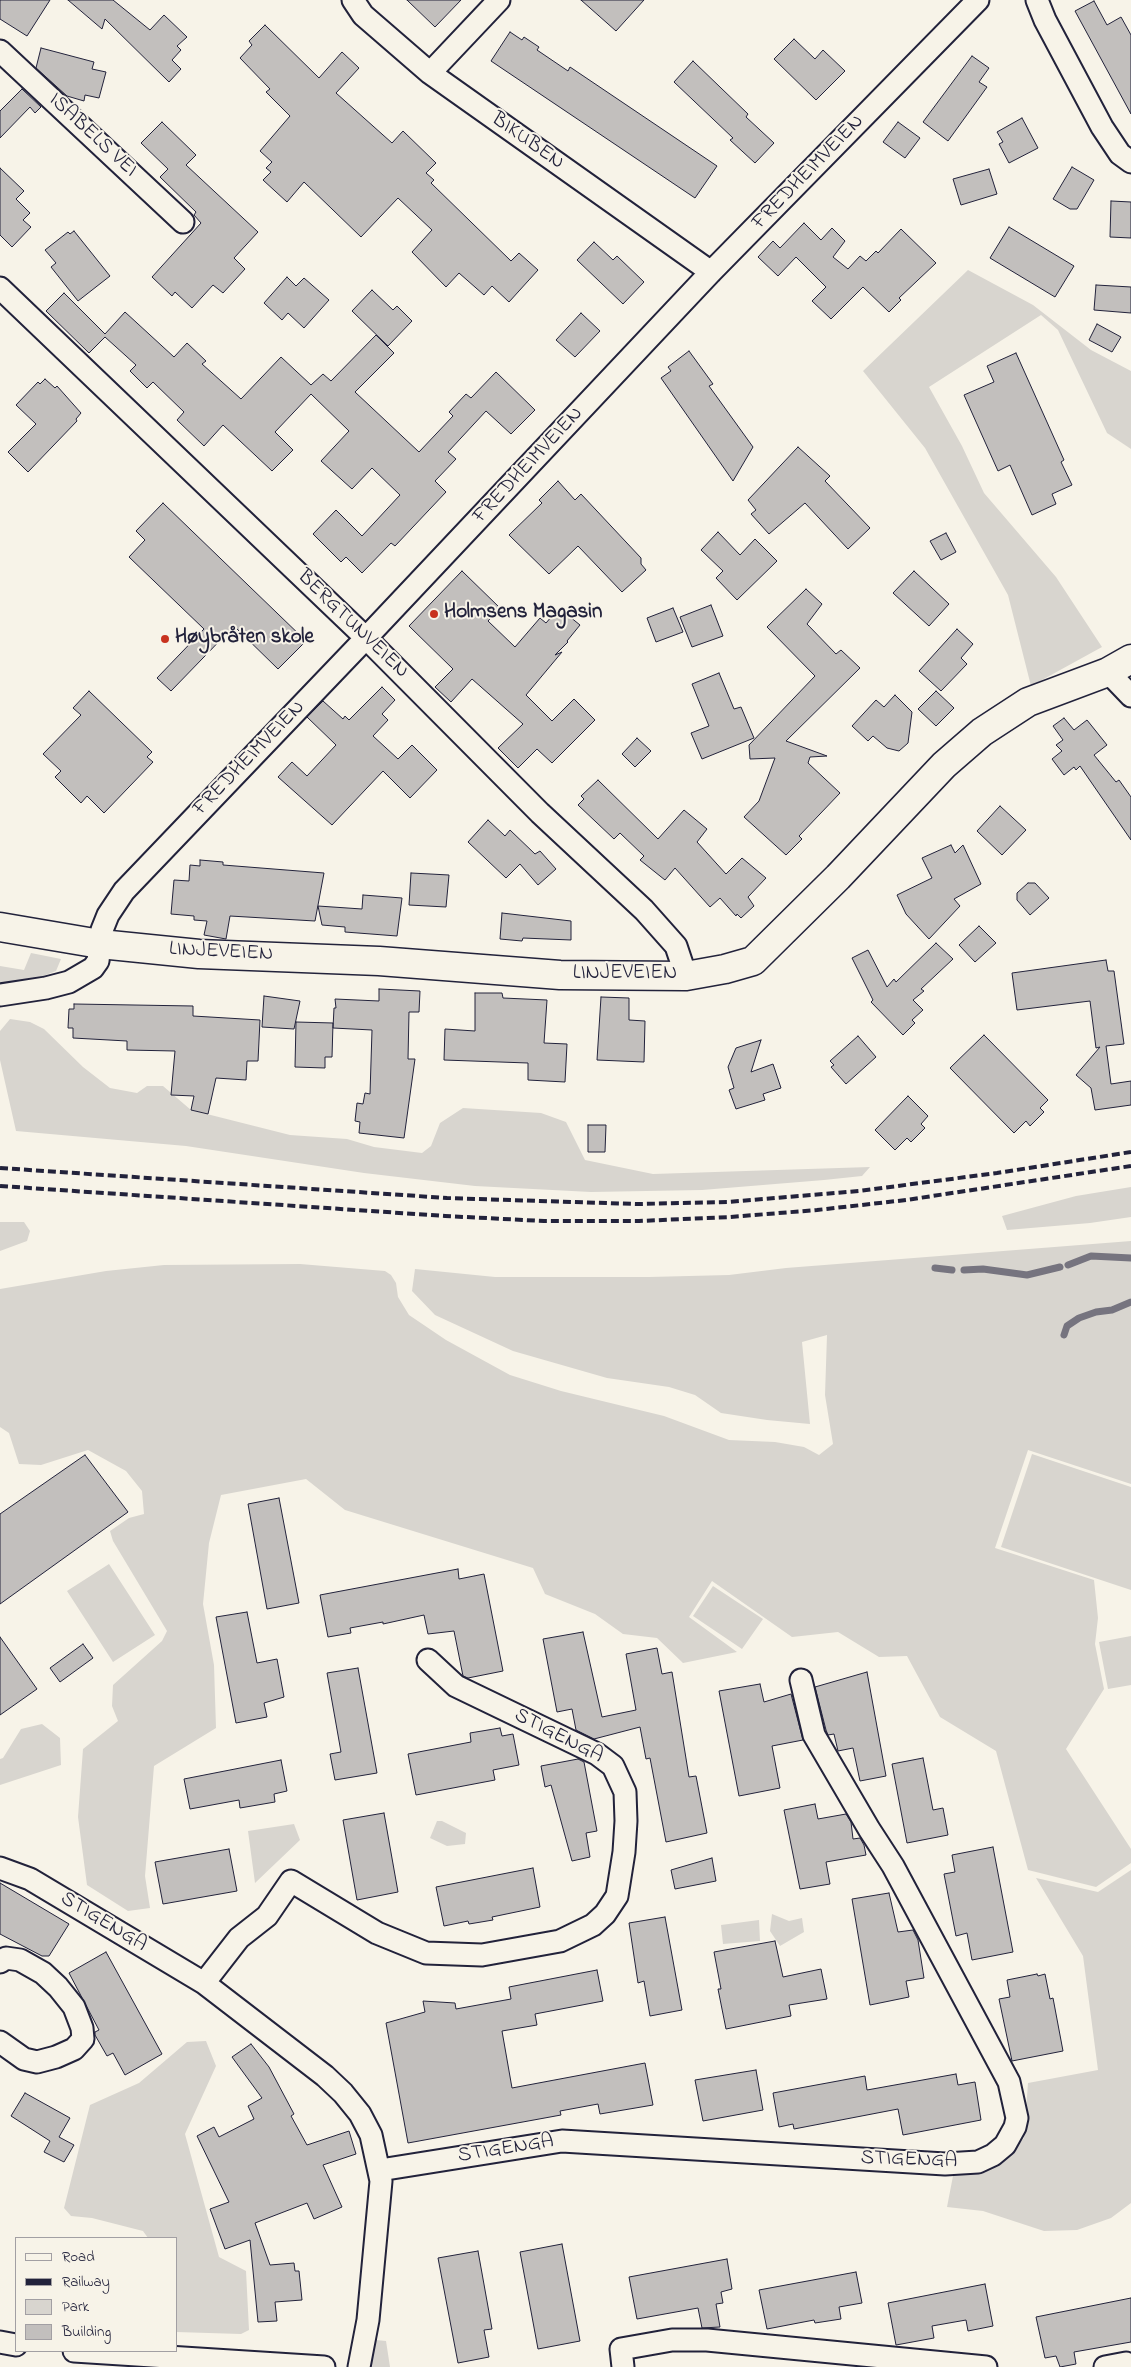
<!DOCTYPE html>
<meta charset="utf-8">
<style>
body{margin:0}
#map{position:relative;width:1131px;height:2367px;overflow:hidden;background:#f7f3e8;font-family:"Indie Flower",sans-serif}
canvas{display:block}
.legend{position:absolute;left:15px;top:2237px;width:162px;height:115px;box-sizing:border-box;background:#f7f3e8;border:1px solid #a29fa3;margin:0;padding:6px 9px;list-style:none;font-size:15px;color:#22223b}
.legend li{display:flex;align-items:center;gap:10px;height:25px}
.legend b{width:25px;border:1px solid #a29fa3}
</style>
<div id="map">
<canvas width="1131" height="2367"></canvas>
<ul class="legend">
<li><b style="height:6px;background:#f7f3e8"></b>Road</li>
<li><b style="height:6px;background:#22223b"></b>Railway</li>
<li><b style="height:14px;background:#d8d5cf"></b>Park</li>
<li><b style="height:14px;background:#c2bfbd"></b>Building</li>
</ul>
</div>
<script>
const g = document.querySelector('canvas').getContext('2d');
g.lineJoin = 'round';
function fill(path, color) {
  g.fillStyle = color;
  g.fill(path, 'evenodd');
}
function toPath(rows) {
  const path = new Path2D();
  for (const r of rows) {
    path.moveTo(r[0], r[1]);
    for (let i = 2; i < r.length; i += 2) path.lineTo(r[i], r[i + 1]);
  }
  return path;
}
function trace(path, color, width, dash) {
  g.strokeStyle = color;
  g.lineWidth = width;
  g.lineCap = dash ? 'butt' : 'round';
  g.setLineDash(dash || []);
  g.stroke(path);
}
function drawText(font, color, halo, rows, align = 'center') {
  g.font = font + ' "Indie Flower",sans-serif';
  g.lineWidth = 4;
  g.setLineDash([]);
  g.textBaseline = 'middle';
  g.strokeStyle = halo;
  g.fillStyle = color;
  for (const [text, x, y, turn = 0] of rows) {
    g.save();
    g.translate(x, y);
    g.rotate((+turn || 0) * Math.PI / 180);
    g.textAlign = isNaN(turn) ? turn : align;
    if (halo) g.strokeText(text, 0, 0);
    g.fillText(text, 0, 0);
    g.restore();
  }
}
fill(toPath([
 [968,270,1033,305,1091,350,1131,371,1131,449,1107,433,1058,330,1041,315,929,387,962,446,984,493,1056,577,1102,647,1031,686,1008,595,925,448,863,371],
 [31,953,61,959,56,971,38,978,0,983,0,966,24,970],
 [10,1019,30,1022,44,1029,83,1067,110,1088,137,1093,147,1086,163,1086,191,1110,290,1135,347,1139,374,1147,422,1153,431,1146,440,1123,463,1108,541,1113,566,1122,585,1160,653,1174,870,1167,862,1176,824,1180,702,1190,591,1192,475,1186,364,1173,186,1146,16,1131,0,1060,0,1031],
 [1131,1187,1131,1217,1090,1223,1007,1230,1002,1216,1076,1196],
 [0,1222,24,1222,30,1231,27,1241,0,1251],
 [1131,1241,1131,1484,1028,1450,995,1548,1094,1580,1098,1618,1095,1644,1104,1689,1066,1749,1131,1849,1131,1863,1096,1887,1028,1870,996,1751,940,1717,907,1656,879,1657,838,1632,792,1637,712,1581,689,1617,737,1652,683,1663,657,1638,623,1634,595,1614,545,1594,533,1568,345,1510,306,1479,221,1495,209,1543,203,1604,214,1665,216,1728,154,1766,145,1876,150,1908,128,1911,87,1885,78,1817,83,1749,118,1721,112,1706,113,1685,162,1641,167,1631,113,1541,110,1531,129,1518,144,1514,142,1491,126,1471,88,1450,41,1465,19,1464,9,1433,0,1427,0,1289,106,1271,164,1265,300,1264,385,1271,391,1275,396,1283,398,1297,409,1315,446,1340,510,1375,561,1391,664,1416,729,1440,775,1442,804,1447,819,1455,833,1444,825,1395,827,1335,802,1342,810,1424,767,1420,721,1413,695,1395,669,1387,607,1378,513,1351,435,1315,412,1291,415,1269,495,1277,649,1277,729,1275,786,1268],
 [1032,1454,1131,1487,1131,1590,1001,1547],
 [109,1564,155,1635,113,1662,67,1591],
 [713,1586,763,1619,742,1649,693,1616],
 [1131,1636,1131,1685,1108,1689,1099,1642],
 [42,1724,60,1738,61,1765,0,1785,0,1759,3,1758,21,1729],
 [437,1821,442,1821,466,1833,465,1844,447,1846,430,1838],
 [294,1824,300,1840,255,1883,248,1831],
 [1131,1870,1131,2203,1111,2218,1077,2230,1044,2231,983,2211,947,2207,953,2176,987,2171,1007,2159,1024,2138,1028,2083,1098,2070,1083,1956,1036,1878,1098,1892],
 [772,1914,789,1921,802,1918,804,1932,780,1946,770,1931],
 [759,1920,760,1941,723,1944,721,1925],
 [206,2041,216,2066,185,2134,219,2257,246,2271,249,2330,241,2334,176,2332,176,2238,148,2238,143,2231,92,2218,71,2216,64,2208,90,2105,139,2083,187,2042],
 [376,2340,386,2341,390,2367,371,2367]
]), '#d8d5cf');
trace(toPath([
 [1068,1265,1091,1256,1131,1258],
 [935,1268,952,1270],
 [964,1270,983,1269,1027,1275,1060,1267],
 [1064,1335,1067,1326,1079,1318,1096,1312,1112,1310,1131,1302]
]), '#76747f', 7);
const building = toPath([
 [0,0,50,0,27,36,0,19,0,0],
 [68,0,113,0,150,30,164,15,187,37,177,46,181,50,172,60,181,69,169,82,105,19,102,29,68,0],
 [407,0,461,0,435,27,407,0],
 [581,0,644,0,616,31,581,0],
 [1094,1,1107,25,1121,17,1131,35,1131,114,1075,11,1094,1],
 [265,25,319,78,342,52,359,68,336,93,392,143,403,131,436,163,426,173,434,180,431,183,511,261,519,253,538,270,509,302,492,286,484,295,459,273,446,287,412,252,432,230,398,198,361,237,304,182,287,202,263,180,271,172,266,168,272,162,260,151,290,116,266,92,270,89,240,58,252,45,249,41,265,25],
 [510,32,522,40,524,37,539,47,537,50,568,71,570,67,717,166,695,198,491,61,510,32],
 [794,39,815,59,823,50,845,71,816,100,774,59,794,39],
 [41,48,94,62,92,69,106,72,99,98,85,95,84,101,67,96,36,68,41,48],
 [972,56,989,68,979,82,987,87,948,141,923,122,972,56],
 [693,61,748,114,746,117,774,143,755,163,730,140,733,138,674,82,693,61],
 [22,89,41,107,35,113,30,107,0,138,0,111,22,89],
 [1022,118,1038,148,1009,163,999,144,1003,142,997,132,1022,118],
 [162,122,196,155,186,165,258,232,234,258,245,269,223,293,213,285,192,308,175,292,172,296,152,277,201,223,194,215,196,212,160,177,168,169,141,143,162,122],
 [898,122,920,138,905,158,883,142,898,122],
 [1072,167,1094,180,1077,209,1070,209,1053,199,1072,167],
 [0,168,24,191,16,199,30,213,23,220,31,227,12,247,0,235,0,168],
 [989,169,997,194,961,205,953,179,989,169],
 [1111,201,1131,202,1131,238,1110,237,1111,201],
 [804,223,821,240,832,228,845,241,833,257,848,269,860,256,866,261,876,251,878,253,901,229,936,263,899,298,901,300,889,312,863,287,831,319,812,301,826,287,796,257,778,276,758,257,773,241,780,248,804,223],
 [1009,227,1074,266,1055,297,990,258,1009,227],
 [74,231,110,276,78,301,51,267,56,263,45,250,68,232,70,234,74,231],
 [594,242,613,260,617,256,644,282,623,304,577,260,594,242],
 [287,277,296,286,304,278,329,300,304,328,288,313,282,320,264,303,287,277],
 [1096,285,1131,287,1131,313,1094,310,1096,285],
 [372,290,393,310,397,306,412,321,388,346,352,311,372,290],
 [64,293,105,334,125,312,174,357,187,343,206,361,202,364,241,399,281,357,311,385,323,374,331,381,376,335,394,353,355,392,419,452,453,416,449,412,466,394,471,398,496,372,535,410,511,434,486,411,448,452,456,459,435,481,446,492,395,546,391,543,362,573,346,557,341,562,313,534,336,510,362,536,400,495,372,468,352,489,321,461,349,431,311,394,275,432,293,450,272,471,223,425,204,446,177,420,184,412,153,382,147,388,130,371,136,365,105,337,89,353,46,311,64,293],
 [581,313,600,331,575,357,556,340,581,313],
 [1097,324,1121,337,1112,352,1089,340,1097,324],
 [689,351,713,384,709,386,753,447,733,481,661,378,671,371,668,367,689,351],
 [1016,353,1064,460,1061,462,1072,485,1052,494,1056,504,1032,515,1010,465,998,471,964,395,994,382,987,366,1016,353],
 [45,379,55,388,57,386,81,413,76,419,77,421,28,472,8,452,36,424,16,405,38,382,40,384,45,379],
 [798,447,830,476,825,481,870,528,848,549,805,503,769,534,751,514,756,510,748,500,798,447],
 [558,481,575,500,581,494,641,558,641,564,646,570,622,592,578,546,549,574,509,535,542,503,539,500,558,481],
 [163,503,306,641,278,669,234,626,171,691,157,678,204,629,129,557,145,540,136,531,163,503],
 [718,532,740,555,755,539,777,561,737,600,716,578,723,571,701,550,718,532],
 [946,533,956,552,941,560,930,541,946,533],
 [462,571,500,608,488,621,515,647,540,618,546,623,559,608,580,625,567,641,568,642,555,655,562,652,526,695,552,721,574,699,595,720,552,763,537,749,518,768,498,748,523,724,472,679,451,702,435,687,453,669,409,626,462,571],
 [914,571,949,604,929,626,893,593,914,571],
 [806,589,822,604,807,624,836,654,841,650,860,668,786,741,827,756,810,757,808,763,840,793,799,836,802,839,786,855,744,817,759,801,775,758,750,759,749,745,815,676,767,627,806,589],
 [711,605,723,636,692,647,680,617,711,605],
 [673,608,683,632,656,642,647,618,673,608],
 [957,629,973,644,961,658,967,664,941,691,919,671,957,629],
 [719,673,734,709,741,707,754,738,702,759,691,733,709,726,692,684,719,673],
 [382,687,395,700,382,714,388,720,373,736,398,759,412,745,437,770,410,798,383,771,332,825,278,777,292,762,307,776,336,745,307,717,323,701,343,719,345,716,349,720,382,687],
 [89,691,152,752,147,757,153,762,104,813,87,796,81,803,55,777,61,771,43,754,81,715,73,708,89,691],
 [936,691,954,708,936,726,918,709,936,691],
 [895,695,912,712,908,743,899,751,887,748,873,736,868,741,852,726,876,700,884,707,895,695],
 [1064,718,1074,730,1087,720,1107,745,1094,755,1116,782,1119,780,1131,797,1131,840,1080,766,1076,770,1074,767,1064,775,1052,759,1062,751,1056,745,1063,740,1053,726,1064,718],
 [637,738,651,751,635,767,622,754,637,738],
 [598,780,658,839,684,810,707,829,697,842,726,874,742,858,766,878,748,897,754,906,741,918,737,914,736,916,720,898,710,907,675,868,665,880,640,860,644,856,620,833,614,839,578,805,584,799,581,796,598,780],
 [1000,806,1026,830,1002,855,977,831,1000,806],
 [488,820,505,836,510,830,535,854,540,851,556,869,538,885,520,864,506,878,468,842,488,820],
 [951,845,955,853,963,845,981,884,954,899,960,906,929,939,906,914,897,895,932,878,922,858,951,845],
 [200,860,223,862,223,865,324,873,315,921,230,916,226,939,204,935,207,921,194,920,194,916,171,914,174,880,189,881,190,865,200,866,200,860],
 [411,873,449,875,446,907,409,905,411,873],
 [1028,883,1035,883,1049,898,1030,915,1017,900,1017,893,1028,883],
 [363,895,402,898,397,936,345,932,345,927,322,925,318,906,362,909,363,895],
 [502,913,571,921,571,940,523,938,522,941,500,939,502,913],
 [979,926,996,943,975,962,959,945,979,926],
 [936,943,953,959,921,989,924,991,913,1000,923,1010,912,1020,915,1023,903,1035,871,1002,873,1000,852,958,868,950,887,987,894,979,896,982,936,943],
 [1106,960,1108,971,1114,971,1124,1044,1106,1046,1111,1084,1131,1081,1131,1105,1095,1110,1091,1088,1076,1075,1100,1047,1096,1048,1090,1001,1017,1010,1012,973,1106,960],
 [379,989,420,991,419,1012,409,1012,408,1059,415,1059,404,1138,359,1133,360,1122,355,1121,357,1103,363,1104,365,1093,370,1094,372,1030,333,1028,334,1008,336,1008,335,999,379,1001,379,989],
 [475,993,502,993,503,998,547,1000,544,1043,567,1044,565,1082,528,1080,528,1063,444,1060,445,1029,475,1031,475,993],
 [264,996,300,1001,294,1029,262,1027,264,996],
 [601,997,629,998,629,1020,645,1021,644,1062,597,1060,601,997],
 [74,1004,193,1006,193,1016,260,1020,258,1061,247,1061,246,1080,216,1078,208,1114,191,1110,194,1096,171,1095,175,1051,127,1050,127,1041,73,1038,73,1028,68,1028,69,1009,74,1009,74,1004],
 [296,1022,333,1023,332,1057,325,1057,325,1068,295,1067,296,1022],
 [984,1035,1048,1100,1040,1108,1044,1112,1030,1126,1026,1121,1014,1133,950,1068,984,1035],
 [858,1036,876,1057,846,1084,831,1067,834,1065,830,1061,858,1036],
 [761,1040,751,1072,773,1064,781,1088,763,1094,765,1100,736,1109,729,1090,734,1088,728,1067,736,1048,761,1040],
 [908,1096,928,1116,921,1124,925,1128,911,1142,907,1138,895,1150,875,1130,908,1096],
 [588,1125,606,1125,605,1152,588,1152,588,1125],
 [85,1455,128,1512,0,1604,0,1514,85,1455],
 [279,1498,299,1603,267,1609,248,1504,279,1498],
 [458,1569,459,1579,484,1574,503,1671,468,1678,463,1676,454,1631,428,1634,424,1615,383,1624,383,1622,350,1628,351,1633,328,1637,320,1595,458,1569],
 [247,1612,257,1663,277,1659,284,1697,264,1703,267,1717,236,1723,216,1617,247,1612],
 [583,1632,602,1717,636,1710,626,1654,657,1648,662,1674,672,1672,689,1777,696,1776,707,1833,666,1842,650,1758,646,1759,640,1727,594,1739,576,1730,572,1709,557,1712,543,1639,583,1632],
 [0,1637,37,1689,0,1715,0,1637],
 [83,1644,93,1658,60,1682,50,1668,83,1644],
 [358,1668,377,1773,335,1780,330,1754,341,1752,327,1673,358,1668],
 [867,1672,886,1776,860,1781,853,1748,838,1751,834,1734,828,1735,826,1730,815,1687,867,1672],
 [760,1684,764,1702,791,1694,803,1740,772,1746,780,1788,739,1796,719,1691,760,1684],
 [500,1728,502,1736,513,1734,519,1765,493,1770,495,1780,416,1795,408,1754,471,1742,470,1733,500,1728],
 [923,1758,933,1810,943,1808,948,1835,907,1843,892,1764,923,1758],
 [578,1759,584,1762,597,1831,586,1833,590,1857,572,1861,551,1785,545,1787,541,1766,578,1759],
 [281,1760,287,1791,274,1794,275,1802,240,1808,239,1800,190,1809,184,1779,281,1760],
 [815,1804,818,1819,846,1814,851,1822,853,1839,860,1838,864,1845,866,1855,826,1862,830,1884,800,1889,784,1810,815,1804],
 [384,1813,398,1892,357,1900,343,1820,384,1813],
 [993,1847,1013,1952,972,1960,967,1933,956,1936,944,1874,955,1872,952,1855,993,1847],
 [229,1849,237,1891,163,1904,155,1862,229,1849],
 [712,1858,716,1881,675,1889,671,1870,712,1858],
 [533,1868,540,1907,492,1917,493,1920,469,1924,468,1921,444,1926,436,1887,533,1868],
 [0,1883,69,1924,49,1956,42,1956,0,1934,0,1883],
 [889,1893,898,1932,913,1930,918,1940,924,1978,906,1981,909,1997,870,2005,852,1899,889,1893],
 [665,1917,682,2010,650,2016,644,1981,638,1983,629,1923,665,1917],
 [775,1941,783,1977,821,1969,827,1999,789,2005,791,2016,726,2029,718,1989,721,1989,714,1952,775,1941],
 [106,1952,162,2054,125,2075,113,2053,107,2056,95,2035,95,2032,99,2030,69,1973,106,1952],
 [597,1970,603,2001,535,2014,537,2025,502,2031,512,2088,645,2063,653,2105,600,2114,598,2104,560,2111,561,2115,408,2143,386,2023,425,2012,423,2001,455,2003,456,2009,511,1999,509,1987,597,1970],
 [1037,1974,1038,1976,1045,1974,1050,1999,1053,1998,1063,2051,1012,2061,999,1999,1010,1997,1007,1980,1037,1974],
 [251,2044,269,2067,294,2114,291,2116,307,2145,349,2131,356,2154,323,2165,342,2207,314,2219,307,2203,255,2223,270,2265,294,2263,295,2271,299,2271,302,2300,275,2302,277,2321,258,2322,250,2240,225,2249,210,2209,229,2202,197,2136,214,2127,219,2137,254,2119,248,2106,262,2098,232,2057,251,2044],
 [756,2070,763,2110,703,2121,695,2080,756,2070],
 [956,2074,958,2085,975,2082,981,2120,903,2135,898,2109,794,2129,793,2124,779,2127,773,2093,865,2076,867,2090,956,2074],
 [25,2093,70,2118,59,2137,74,2145,64,2162,44,2152,50,2141,11,2116,25,2093],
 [562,2244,580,2341,538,2349,520,2252,562,2244],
 [478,2251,492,2329,484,2330,489,2357,458,2363,438,2258,478,2251],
 [727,2259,732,2289,721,2292,723,2303,716,2304,720,2327,702,2328,698,2308,637,2319,629,2277,727,2259],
 [856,2272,862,2303,839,2307,841,2319,815,2323,814,2320,767,2329,759,2290,856,2272],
 [985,2284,993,2326,968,2331,966,2320,932,2326,934,2338,896,2345,888,2303,985,2284],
 [1131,2298,1131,2342,1074,2352,1076,2364,1060,2367,1056,2356,1045,2358,1036,2317,1131,2298]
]);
fill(building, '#c2bfbd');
trace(building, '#22223b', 1);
const street = toPath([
 [353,0,363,15,430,73,711,272],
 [1037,0,1045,20,1102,127,1120,154,1131,162],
 [0,51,183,222],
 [430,73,499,0],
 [0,288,366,638,540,813,644,910,676,946,686,976],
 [1108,672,1131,696],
 [0,995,46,988,69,982,93,968,98,961,102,930,108,915,124,891,366,638,711,272,978,0],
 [0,1868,30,1879,204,1983,325,2076,343,2093,360,2114,371,2135,381,2181,368,2320,359,2367],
 [0,1962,6,1958,20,1960,43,1973,58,1987,74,2007,82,2028,83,2039,74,2049,56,2057,37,2062,24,2059,0,2042],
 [204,1983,239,1938,267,1916,291,1881,377,1933,426,1953,482,1955,560,1941,593,1925,605,1914,617,1896,624,1852,626,1821,625,1792,613,1766,597,1754,456,1686,428,1660],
 [380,2170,562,2141,945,2164,978,2162,993,2155,1005,2145,1015,2127,1017,2118,1009,2082,893,1866,869,1829,814,1735,801,1680],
 [0,2342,16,2345],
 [74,2351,324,2367],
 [623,2367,621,2349,672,2340,707,2340,986,2367],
 [1105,2367,1126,2363]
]);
const secondary = toPath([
 [0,927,100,944,199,954,379,961,560,975,686,976,725,969,753,961,838,877,944,765,982,732,1028,702,1108,672,1131,659]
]);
trace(street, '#22223b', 25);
trace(secondary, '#22223b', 31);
trace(street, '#f7f3e8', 21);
trace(secondary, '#f7f3e8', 28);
trace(toPath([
 [0,1168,447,1198,638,1204,728,1202,859,1191,997,1173,1131,1152],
 [0,1186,445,1216,544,1221,639,1221,730,1217,817,1210,906,1200,1131,1166]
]), '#22223b', 4, [8, 4]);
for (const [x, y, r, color] of [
 [434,614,5,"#c8321e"],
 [165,639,5,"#c8321e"]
]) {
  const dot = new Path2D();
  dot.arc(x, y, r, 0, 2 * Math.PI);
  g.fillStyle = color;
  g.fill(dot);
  trace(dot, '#f7f3e8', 2);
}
drawText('21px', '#22223b', '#f7f3e8', [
 ["ISABELS VEI",92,136,43],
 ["BIKUBEN",527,142,35],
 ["FREDHEIMVEIEN",809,173,-46],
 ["FREDHEIMVEIEN",529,466,-47],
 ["BERGTUNVEIEN",352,625,44],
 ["FREDHEIMVEIEN",250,759,-46],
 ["LINJEVEIEN",221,953,3],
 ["LINJEVEIEN",625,975],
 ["STIGENGA",558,1737,27],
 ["STIGENGA",103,1923,31],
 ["STIGENGA",506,2150,-9],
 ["STIGENGA",909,2161,2]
]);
drawText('bold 21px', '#22223b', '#f7f3e8', [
 ["Holmsens Magasin",444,614],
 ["Høybråten skole",175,639]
], 'left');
</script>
